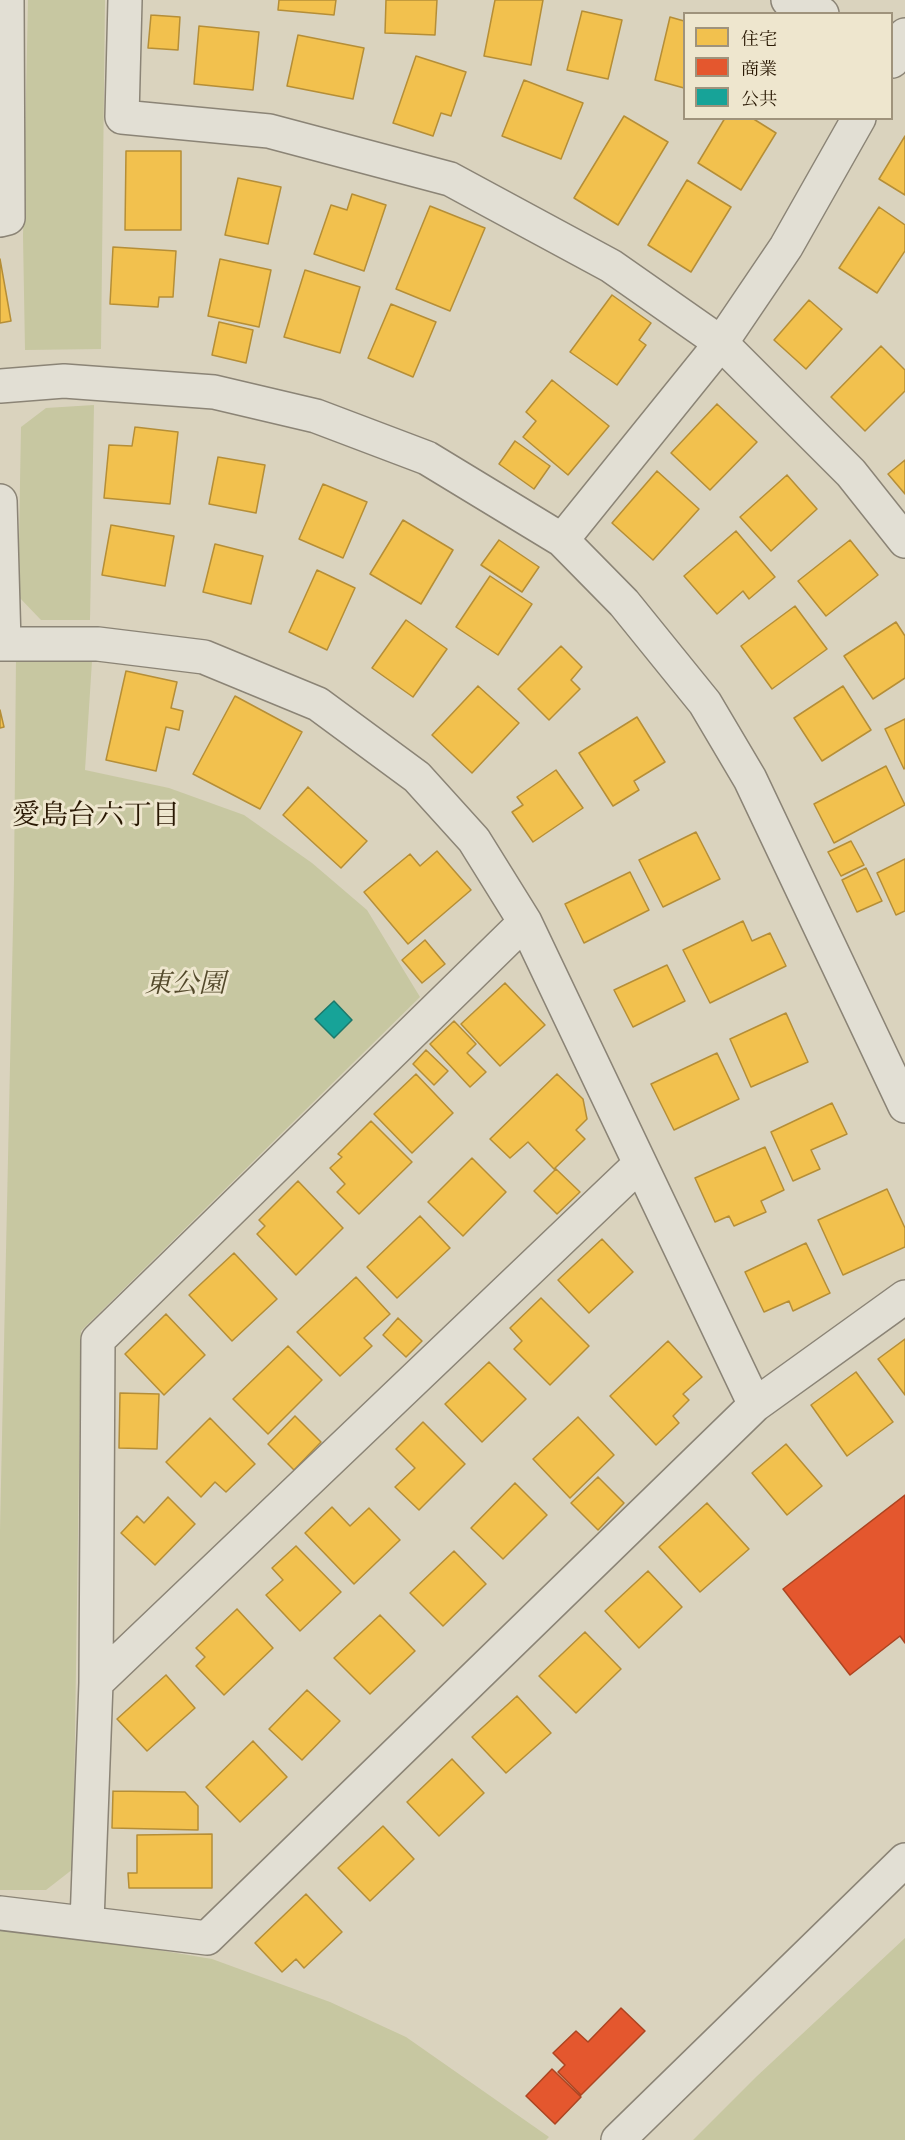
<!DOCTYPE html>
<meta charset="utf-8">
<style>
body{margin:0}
#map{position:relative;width:905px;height:2140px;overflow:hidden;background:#dad3be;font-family:"EB Garamond","Noto Serif JP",serif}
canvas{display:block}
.legend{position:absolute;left:683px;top:12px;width:210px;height:108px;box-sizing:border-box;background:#eee6ce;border:2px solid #9f937c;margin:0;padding:8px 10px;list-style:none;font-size:18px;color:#281702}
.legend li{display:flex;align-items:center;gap:12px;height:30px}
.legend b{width:30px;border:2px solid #9f937c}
</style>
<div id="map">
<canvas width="905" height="2140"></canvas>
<ul class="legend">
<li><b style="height:16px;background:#f2c14e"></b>住宅</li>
<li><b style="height:16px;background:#e4572e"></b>商業</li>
<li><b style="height:16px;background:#17a398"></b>公共</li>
</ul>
</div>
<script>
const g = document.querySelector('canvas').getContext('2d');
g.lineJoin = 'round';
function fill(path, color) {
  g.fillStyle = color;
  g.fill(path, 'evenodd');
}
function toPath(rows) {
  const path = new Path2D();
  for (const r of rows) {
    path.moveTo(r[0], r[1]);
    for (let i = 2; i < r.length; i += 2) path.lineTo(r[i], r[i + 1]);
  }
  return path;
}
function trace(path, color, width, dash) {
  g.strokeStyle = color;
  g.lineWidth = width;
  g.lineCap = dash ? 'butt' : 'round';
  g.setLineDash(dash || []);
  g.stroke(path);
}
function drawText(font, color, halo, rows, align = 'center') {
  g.font = font + ' "EB Garamond","Noto Serif JP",serif';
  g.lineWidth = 6;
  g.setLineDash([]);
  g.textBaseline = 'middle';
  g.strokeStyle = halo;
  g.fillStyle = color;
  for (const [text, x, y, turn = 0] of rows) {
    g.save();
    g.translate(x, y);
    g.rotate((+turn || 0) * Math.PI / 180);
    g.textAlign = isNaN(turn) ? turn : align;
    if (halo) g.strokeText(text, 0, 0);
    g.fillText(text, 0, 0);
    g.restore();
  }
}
fill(toPath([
 [28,0,105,0,101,349,25,350,23,236],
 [94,405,90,620,41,620,18,596,21,427,46,408],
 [16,658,92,661,85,770,169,788,244,815,312,863,367,910,420,997,81,1331,73,1869,46,1890,0,1890,0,1530,14,879],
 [0,1929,69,1935,212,1959,330,2002,406,2037,549,2137,546,2140,0,2140],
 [905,1938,905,2140,693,2140,756,2077]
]), '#c7c7a1');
const homes = toPath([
 [279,0,336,0,334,15,278,10,279,0],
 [386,0,437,0,435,35,385,33,386,0],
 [495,0,543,0,531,65,484,56,495,0],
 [582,11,622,20,608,79,567,70,582,11],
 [151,15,180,17,178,50,148,48,151,15],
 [670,17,684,21,684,88,655,80,670,17],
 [199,26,259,32,253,90,194,84,199,26],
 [298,35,364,48,353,99,287,86,298,35],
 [416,56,466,72,451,116,441,113,433,136,393,123,416,56],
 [524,80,583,103,561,159,502,136,524,80],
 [624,116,668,142,618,225,574,198,624,116],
 [725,118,752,118,776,133,741,190,698,163,725,118],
 [905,136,905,195,879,179,905,136],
 [126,151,181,151,181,230,125,230,126,151],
 [238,178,281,187,268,244,225,235,238,178],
 [687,180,731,207,691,272,648,245,687,180],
 [352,194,386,205,364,271,314,254,331,205,347,210,352,194],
 [430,206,485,228,450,311,396,289,430,206],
 [879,207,905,225,905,251,877,293,839,268,879,207],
 [113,247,176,251,173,297,159,297,158,307,110,304,113,247],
 [0,259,11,321,0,323,0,259],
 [220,259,271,270,259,327,208,316,220,259],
 [305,270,360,287,340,353,284,337,305,270],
 [612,295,651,323,639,340,646,345,617,385,570,352,612,295],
 [809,300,842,329,806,369,774,340,809,300],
 [391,304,436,322,413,377,368,358,391,304],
 [219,322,253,330,246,363,212,355,219,322],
 [881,346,905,370,905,391,865,431,831,397,881,346],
 [552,380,609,426,568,475,523,437,536,421,526,412,552,380],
 [717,404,757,442,710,490,671,453,717,404],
 [135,427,178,432,170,504,104,498,109,445,132,446,135,427],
 [515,441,550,466,534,489,499,464,515,441],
 [218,457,265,465,256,513,209,504,218,457],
 [905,460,905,494,888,474,905,460],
 [657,471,699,509,653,560,612,523,657,471],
 [787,475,817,509,771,551,740,517,787,475],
 [323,484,367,502,343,558,299,539,323,484],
 [403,520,453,550,421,604,370,574,403,520],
 [111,525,174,536,165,586,102,575,111,525],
 [736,531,775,577,749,599,743,591,717,614,684,576,736,531],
 [499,540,539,567,522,592,481,565,499,540],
 [850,540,878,575,826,616,798,581,850,540],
 [215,544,263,556,251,604,203,592,215,544],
 [317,570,355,588,327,650,289,632,317,570],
 [490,576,532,604,498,655,456,627,490,576],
 [795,606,827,649,772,689,741,646,795,606],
 [406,620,447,649,413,697,372,668,406,620],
 [896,622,905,636,905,678,873,699,844,656,896,622],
 [561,646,582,667,571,680,580,689,549,720,518,689,561,646],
 [126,671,177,682,171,708,183,711,179,730,166,727,156,771,106,760,126,671],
 [478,686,519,723,472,773,432,735,478,686],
 [843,686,871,730,822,761,794,718,843,686],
 [235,696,302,732,260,809,193,774,235,696],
 [0,710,4,727,0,728,0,710],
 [637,717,665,762,634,781,639,790,613,806,579,753,637,717],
 [905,719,905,768,904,769,885,729,905,719],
 [886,766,905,805,834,843,814,804,886,766],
 [556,770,583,808,533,842,512,812,523,805,517,797,556,770],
 [308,787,367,841,341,868,283,815,308,787],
 [696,832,720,879,663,907,639,860,696,832],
 [851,841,864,865,841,876,828,852,851,841],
 [437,851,471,890,408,944,364,892,410,854,420,866,437,851],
 [905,859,905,911,896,915,877,873,905,859],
 [866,868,882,901,857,912,842,880,866,868],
 [630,872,649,910,584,943,565,904,630,872],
 [743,921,752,941,770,933,786,966,710,1003,683,950,743,921],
 [425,940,445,964,422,983,402,960,425,940],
 [667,965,685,1001,633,1027,614,990,667,965],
 [505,983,545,1025,500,1066,461,1024,505,983],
 [786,1013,808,1062,751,1087,730,1039,786,1013],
 [454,1021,476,1044,467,1053,486,1072,470,1087,430,1044,454,1021],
 [426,1050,448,1071,434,1085,413,1064,426,1050],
 [717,1053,739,1099,674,1130,651,1084,717,1053],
 [416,1074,453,1113,412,1153,374,1114,416,1074],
 [557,1074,583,1099,587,1119,576,1130,585,1139,554,1169,528,1142,510,1158,490,1139,557,1074],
 [832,1103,847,1134,811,1150,820,1169,793,1181,771,1132,832,1103],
 [371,1121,412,1162,359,1214,337,1192,345,1184,330,1168,342,1157,338,1154,371,1121],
 [765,1147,784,1190,761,1201,766,1212,734,1226,729,1216,715,1222,695,1178,765,1147],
 [472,1158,506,1192,463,1236,428,1202,472,1158],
 [556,1169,580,1192,557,1214,534,1191,556,1169],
 [298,1181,343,1228,296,1275,257,1234,265,1226,259,1220,298,1181],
 [887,1189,905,1228,905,1247,843,1275,818,1220,887,1189],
 [420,1216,450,1248,397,1298,367,1267,420,1216],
 [602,1239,633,1272,589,1313,558,1280,602,1239],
 [806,1243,830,1293,793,1311,789,1301,764,1312,745,1272,806,1243],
 [234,1253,277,1299,232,1341,189,1295,234,1253],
 [356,1277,390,1314,364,1338,372,1346,340,1376,297,1332,356,1277],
 [541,1298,589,1346,550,1385,514,1349,522,1341,510,1328,541,1298],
 [166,1314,205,1355,164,1395,125,1354,166,1314],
 [398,1318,422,1341,406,1357,383,1335,398,1318],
 [905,1339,905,1395,878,1359,905,1339],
 [668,1341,702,1377,683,1394,689,1400,673,1416,679,1423,656,1445,610,1396,668,1341],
 [288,1346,322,1380,268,1434,233,1399,288,1346],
 [489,1362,526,1399,482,1442,445,1404,489,1362],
 [856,1372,893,1422,847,1456,811,1405,856,1372],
 [120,1393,159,1394,157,1449,119,1448,120,1393],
 [295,1416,321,1442,294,1470,268,1444,295,1416],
 [578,1417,614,1455,570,1498,533,1459,578,1417],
 [210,1418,255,1464,226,1492,215,1482,201,1497,166,1462,210,1418],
 [423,1422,465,1464,419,1510,395,1487,415,1468,396,1449,423,1422],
 [786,1444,822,1486,787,1515,752,1473,786,1444],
 [598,1477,624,1503,598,1530,571,1503,598,1477],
 [515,1483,547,1515,503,1559,471,1528,515,1483],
 [168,1497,195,1524,155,1565,121,1533,137,1516,144,1523,168,1497],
 [707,1503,749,1549,700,1592,659,1547,707,1503],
 [332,1507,350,1526,369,1508,400,1540,354,1584,305,1533,332,1507],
 [296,1546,341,1592,300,1631,266,1595,283,1580,272,1568,296,1546],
 [454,1551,486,1584,443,1626,410,1593,454,1551],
 [648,1571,682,1607,639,1648,605,1611,648,1571],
 [237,1609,273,1648,224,1695,196,1666,205,1657,196,1648,237,1609],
 [380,1615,415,1651,370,1694,334,1658,380,1615],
 [585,1632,621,1669,576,1713,539,1676,585,1632],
 [166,1675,195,1708,147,1751,117,1719,166,1675],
 [307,1690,340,1721,302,1760,269,1729,307,1690],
 [517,1696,551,1733,506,1773,472,1737,517,1696],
 [253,1741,287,1777,240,1822,206,1787,253,1741],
 [452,1759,484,1793,439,1836,407,1802,452,1759],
 [113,1791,185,1792,198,1806,198,1830,112,1828,113,1791],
 [383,1826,414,1859,370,1901,338,1868,383,1826],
 [212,1834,212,1888,129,1888,128,1873,137,1873,137,1835,212,1834],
 [306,1894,342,1932,304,1968,296,1959,282,1972,255,1943,306,1894]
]);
fill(homes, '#f2c14e');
trace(homes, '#b58e37', 1.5);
const shops = toPath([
 [905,1495,905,1643,900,1636,850,1675,783,1589,905,1495],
 [621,2008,645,2031,581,2095,558,2072,565,2065,553,2053,576,2031,588,2042,621,2008],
 [552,2069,581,2097,555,2124,526,2096,552,2069]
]);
fill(shops, '#e4572e');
trace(shops, '#ac4421', 1.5);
const public = toPath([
 [334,1001,352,1020,334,1038,315,1019,334,1001]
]);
fill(public, '#17a398');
trace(public, '#1c796b', 1.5);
const minor = toPath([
 [125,0,122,117,269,131,450,179,611,266,721,343,851,473,905,541],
 [788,0,822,14],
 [892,61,905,35],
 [0,220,8,218,7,0],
 [0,386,64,381,214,392,316,416,427,458,562,540,624,603,705,703,750,779,905,1106],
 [0,501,4,643],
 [562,540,721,343,786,247,859,118],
 [0,644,98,644,204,657,318,704,417,777,474,840,525,922,755,1405],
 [96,1683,640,1164],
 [0,1913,207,1938,755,1405,905,1297],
 [87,1922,96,1683,98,1340,525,922]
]);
const tertiary = toPath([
 [618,2140,905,1860]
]);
trace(minor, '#8b8476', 36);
trace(tertiary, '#8b8476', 36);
trace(minor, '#e2dfd4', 33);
trace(tertiary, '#e2dfd4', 33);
drawText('italic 27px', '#53492b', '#eee6ce', [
 ["東公園",185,985]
]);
drawText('28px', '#281702', '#eee6ce', [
 ["愛島台六丁目",96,816]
]);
</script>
